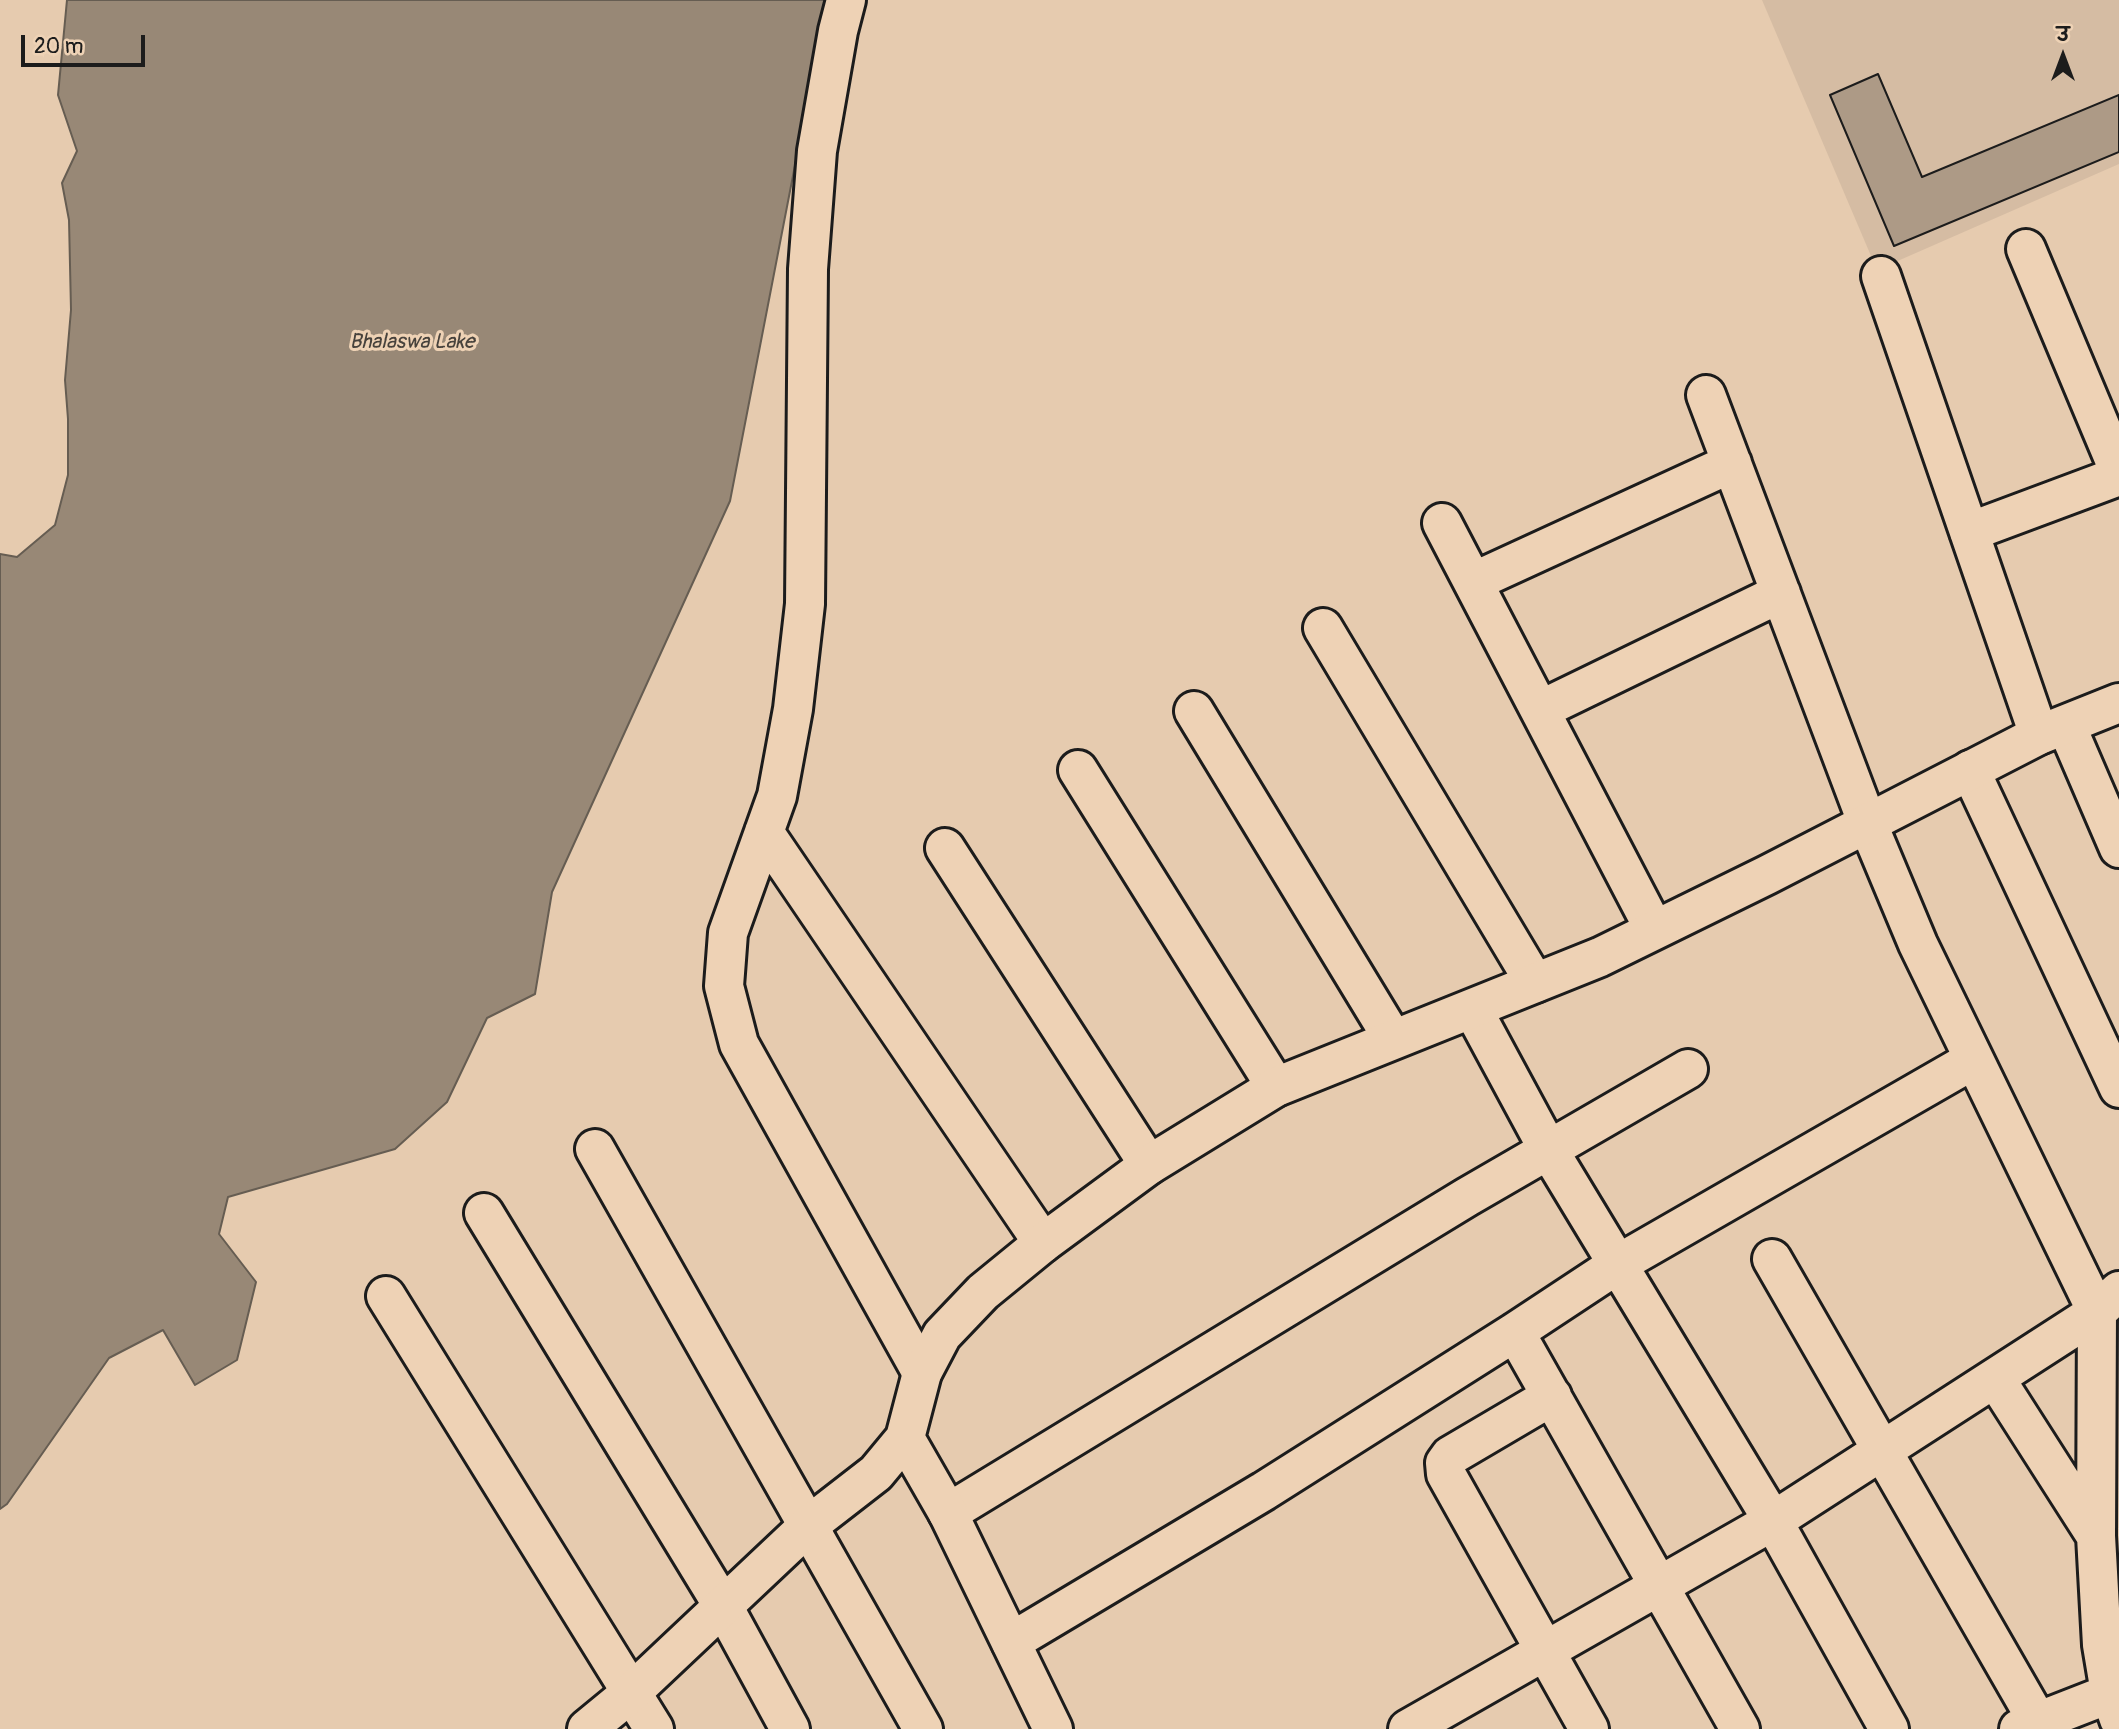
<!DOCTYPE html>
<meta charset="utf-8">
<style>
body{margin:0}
#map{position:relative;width:2119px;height:1729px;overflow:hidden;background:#e6cbaf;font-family:Pangolin,"Playpen Sans Deva",sans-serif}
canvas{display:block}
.north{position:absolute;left:2028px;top:21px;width:70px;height:70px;-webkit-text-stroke:5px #eed2b5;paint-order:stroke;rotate:0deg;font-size:19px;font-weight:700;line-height:28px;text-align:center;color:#1c1c1c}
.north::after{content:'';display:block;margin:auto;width:24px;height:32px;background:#1c1c1c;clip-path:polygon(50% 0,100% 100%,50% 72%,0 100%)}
.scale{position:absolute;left:21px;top:35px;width:124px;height:32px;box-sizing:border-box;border:4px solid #1c1c1c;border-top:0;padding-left:9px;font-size:21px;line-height:24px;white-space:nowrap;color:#1c1c1c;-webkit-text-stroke:5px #eed2b5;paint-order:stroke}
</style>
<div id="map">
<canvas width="2119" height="1729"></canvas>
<div class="north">उ</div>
<div class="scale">20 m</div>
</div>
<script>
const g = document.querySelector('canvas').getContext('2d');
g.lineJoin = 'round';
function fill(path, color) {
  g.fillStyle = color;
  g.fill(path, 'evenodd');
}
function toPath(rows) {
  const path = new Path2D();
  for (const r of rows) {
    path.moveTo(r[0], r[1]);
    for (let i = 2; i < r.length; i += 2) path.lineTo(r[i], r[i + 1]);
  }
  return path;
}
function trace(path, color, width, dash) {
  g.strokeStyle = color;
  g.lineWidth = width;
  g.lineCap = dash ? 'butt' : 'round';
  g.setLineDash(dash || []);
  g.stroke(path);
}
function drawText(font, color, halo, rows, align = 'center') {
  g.font = font + ' Pangolin,sans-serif';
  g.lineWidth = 6;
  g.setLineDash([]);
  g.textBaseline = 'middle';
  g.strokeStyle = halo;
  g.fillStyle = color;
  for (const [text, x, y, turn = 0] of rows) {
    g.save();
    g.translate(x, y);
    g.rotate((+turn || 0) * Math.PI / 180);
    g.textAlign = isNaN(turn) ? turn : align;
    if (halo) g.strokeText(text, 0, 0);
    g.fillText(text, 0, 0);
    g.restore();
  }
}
fill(toPath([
 [1762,0,2119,0,2119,164,1877,270]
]), '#d5bca3');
const water = toPath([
 [67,0,827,0,730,501,552,892,535,994,487,1018,447,1102,395,1149,228,1197,219,1234,256,1282,237,1360,195,1385,163,1330,109,1358,7,1504,0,1509,0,554,17,557,55,525,68,475,68,419,65,380,71,310,69,220,62,183,77,151,58,95,67,0]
]);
fill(water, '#988876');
trace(water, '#665d52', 2);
const building = toPath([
 [1878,74,1922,177,2119,95,2119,152,1894,246,1830,95,1878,74]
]);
fill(building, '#ad9a86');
trace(building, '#1c1c1c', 2);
const street = toPath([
 [846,0,838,31,817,151,808,269,805,604,793,709,777,796,728,933,724,986,739,1044,922,1373],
 [2026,249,2119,471],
 [1881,276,2039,735],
 [1442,523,1654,929],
 [1969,532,2119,476],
 [1473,582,1732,463],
 [1323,628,1535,983],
 [1540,710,1781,593],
 [1194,711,1393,1039],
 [2066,725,2119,848],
 [1078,770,1276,1087],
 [1970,770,2119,1088],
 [764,832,1043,1243],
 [945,848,1149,1165],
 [1473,1010,1548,1149,1773,1521,1889,1729],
 [595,1149,923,1729],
 [484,1213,723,1606,790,1729],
 [1772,1259,2038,1722],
 [2119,1291,2097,1312,2096,1536,2102,1645,2110,1693,2119,1719],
 [386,1296,654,1729],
 [1515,1332,1740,1729],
 [1995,1378,2096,1536],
 [1552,1396,1450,1456,1445,1463,1446,1474,1589,1729],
 [948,1513,1467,1197,1688,1069],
 [1011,1642,1264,1491,1515,1332,1618,1264,1973,1060],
 [1408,1729,1773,1521,2097,1312,1918,944,1867,822,1706,395],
 [2019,1729,2119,1690]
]);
const secondary = toPath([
 [905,1438,948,1513,1053,1729],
 [587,1729,632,1692,809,1525,876,1473,905,1438,922,1373,942,1335,983,1292,1043,1243,1149,1165,1276,1087,1600,957,1767,875,2039,735,2119,703]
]);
trace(street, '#1c1c1c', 44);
trace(secondary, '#1c1c1c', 44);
trace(street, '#eed2b5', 38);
trace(secondary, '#eed2b5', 38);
drawText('italic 21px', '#47423c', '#eed2b5', [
 ["Bhalaswa Lake",412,343]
]);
</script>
